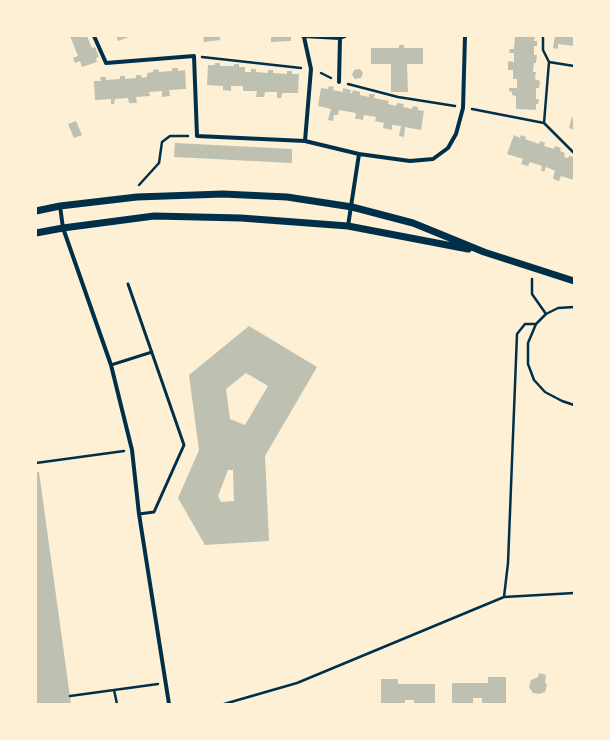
<!DOCTYPE html>
<style>
body{margin:0}
#map{position:relative;width:610px;height:740px;overflow:hidden;background:#fdf0d5;font-family:Inter,sans-serif}
canvas{display:block}
.frame{position:absolute;inset:0;border:37px solid #fdf0d5;pointer-events:none}
</style>
<div id="map">
<canvas width="610" height="740"></canvas>
<div class="frame"></div>
</div>
<script>
const g = document.querySelector('canvas').getContext('2d');
g.lineJoin = 'round';
function fill(path, color) {
  g.fillStyle = color;
  g.fill(path, 'evenodd');
}
function toPath(rows) {
  const path = new Path2D();
  for (const r of rows) {
    path.moveTo(r[0], r[1]);
    for (let i = 2; i < r.length; i += 2) path.lineTo(r[i], r[i + 1]);
  }
  return path;
}
function trace(path, color, width, dash) {
  g.strokeStyle = color;
  g.lineWidth = width;
  g.lineCap = dash ? 'butt' : 'round';
  g.setLineDash(dash || []);
  g.stroke(path);
}
fill(toPath([
 [70,36,87,36,92,48,95,47,99,57,96,58,97,62,82,67,80,61,75,63,73,58,78,56],
 [116,36,132,36,118,41],
 [203,36,220,36,220,40,204,42],
 [271,36,291,36,291,41,271,42],
 [515,36,535,36,534,41,537,41,537,46,534,46,534,55,537,55,536,63,534,63,533,72,536,72,535,79,540,81,539,88,536,88,536,99,539,99,538,104,536,104,536,110,516,109,516,96,512,95,512,92,509,91,509,88,517,88,517,79,513,79,513,70,508,70,508,61,514,62,514,53,509,53,510,49,514,49],
 [555,36,574,36,574,46,558,44,558,49,553,48],
 [399,45,404,45,404,48,423,48,423,64,407,64,408,92,391,92,391,64,371,64,371,48,399,48],
 [215,63,220,63,220,66,234,66,234,64,239,64,239,67,245,67,245,72,251,72,251,69,256,69,256,72,268,73,268,70,273,70,273,73,287,74,287,71,292,71,292,74,299,74,298,93,282,93,281,98,277,98,277,92,265,92,264,97,256,97,257,91,243,91,243,86,231,86,231,91,223,90,223,86,207,85,208,65,215,65],
 [172,68,178,68,178,71,185,70,186,89,169,90,170,96,162,97,162,91,149,92,150,96,136,97,137,103,129,103,128,98,115,99,114,104,111,104,111,99,95,100,94,81,101,81,100,77,106,77,106,80,120,79,120,76,125,76,125,79,136,78,136,75,141,75,142,78,147,77,147,73,153,72,153,70,158,69,159,72,172,71],
 [360,69,363,73,361,78,355,79,352,75,354,70],
 [329,86,334,87,333,90,343,92,343,88,351,90,350,93,352,93,353,90,360,92,360,95,369,97,369,94,375,94,374,98,389,101,388,104,396,106,397,103,404,104,403,107,412,109,413,106,418,107,418,110,424,111,421,130,405,127,404,137,399,136,401,126,392,125,392,130,383,128,384,123,375,121,376,117,364,115,363,120,359,119,355,119,356,113,339,110,338,115,334,115,333,121,328,120,331,109,318,106,321,88,328,89],
 [572,117,574,118,574,130,569,128],
 [76,121,82,135,74,138,68,124],
 [514,135,520,138,521,135,526,137,525,139,539,144,540,141,545,143,544,146,554,149,555,146,561,148,560,151,565,153,564,157,568,158,569,156,574,157,574,180,561,176,559,181,555,180,553,178,555,171,551,169,546,167,544,172,541,170,542,166,530,162,528,166,521,164,523,159,507,154],
 [175,143,292,149,292,163,174,157],
 [249,326,317,367,265,456,269,541,205,545,178,498,199,450,189,375],
 [246,373,268,386,245,425,230,419,226,389],
 [228,470,233,470,234,501,221,502,218,496],
 [36,472,39,472,71,704,36,704],
 [539,673,546,675,545,682,547,685,545,692,539,694,533,693,529,687,531,680,538,677],
 [488,677,506,677,506,704,482,704,482,698,473,698,473,704,452,704,452,683,488,683],
 [381,679,398,679,398,684,435,684,435,704,414,704,414,700,405,700,405,704,381,704]
]), '#bec0b2');
trace(toPath([
 [543,36,543,50,549,62,574,66],
 [202,57,301,68],
 [321,73,331,78],
 [348,84,398,97,455,106],
 [472,109,544,123,574,153],
 [544,123,549,62],
 [139,185,159,163,162,142,170,136,188,136],
 [532,279,532,294,546,314],
 [574,307,558,308,546,314,536,324,528,343,528,364,534,380,545,392,562,401,574,405],
 [36,463,124,451],
 [504,597,508,563,517,334,525,324,536,324],
 [114,690,117,704],
 [70,696,158,684],
 [224,704,297,683,504,597,574,593]
]), '#003049', 2.5);
trace(toPath([
 [128,284,184,445,154,512,139,514],
 [111,365,152,352]
]), '#003049', 3);
trace(toPath([
 [94,36,106,63,194,56,197,136,305,141,359,154,410,161,433,159,448,148,456,134,463,108,465,36],
 [303,36,340,38,345,36],
 [304,37,311,69,305,141],
 [339,82,340,38],
 [60,206,63,228,111,365,132,450,139,514,169,704],
 [348,226,359,154]
]), '#003049', 4);
trace(toPath([
 [36,211,60,206,137,197,223,194,287,197,352,207,413,223,484,252,574,281],
 [36,233,63,228,154,216,241,218,348,226,468,249]
]), '#003049', 7);
</script>
